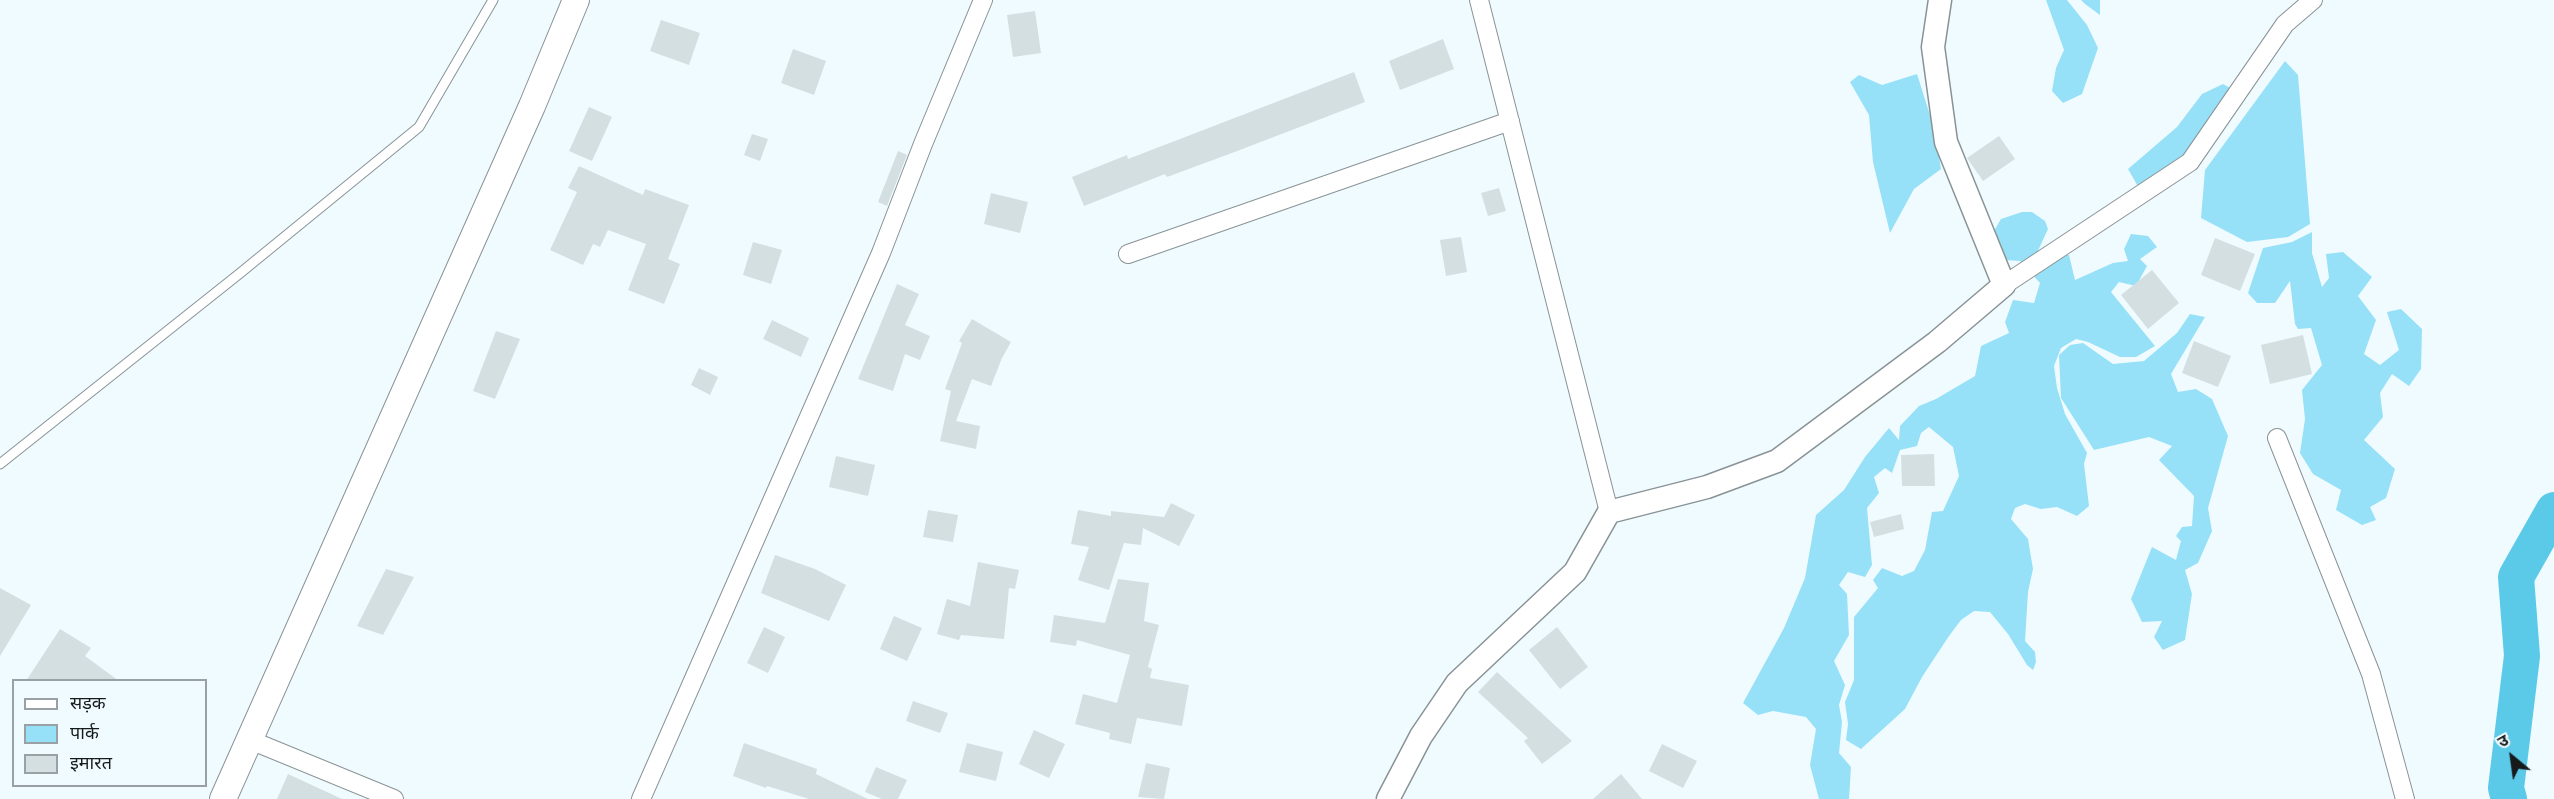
<!DOCTYPE html>
<meta charset="utf-8">
<style>
body{margin:0}
#map{position:relative;width:2554px;height:799px;overflow:hidden;background:#f0fbff;font-family:"Crimson Pro","Noto Sans Devanagari",serif}
canvas{display:block}
.legend{position:absolute;left:12px;top:679px;width:195px;height:108px;box-sizing:border-box;background:#f0fbff;border:2px solid #99a1a4;margin:0;padding:8px 10px;list-style:none;font-size:18px;color:#161a1b}
.legend li{display:flex;align-items:center;gap:12px;height:30px}
.legend b{width:30px;border:2px solid #99a1a4}
.north{position:absolute;left:2482px;top:727px;width:60px;height:60px;-webkit-text-stroke:4px #f0fbff;paint-order:stroke;rotate:331deg;font-size:16px;font-weight:700;line-height:24px;text-align:center;color:#161a1b}
.north::after{content:'';display:block;margin:auto;width:21px;height:27px;background:#161a1b;clip-path:polygon(50% 0,100% 100%,50% 72%,0 100%)}
</style>
<div id="map">
<canvas width="2554" height="799"></canvas>
<ul class="legend">
<li><b style="height:8px;background:#fff"></b>सड़क</li>
<li><b style="height:16px;background:#96e1f8"></b>पार्क</li>
<li><b style="height:16px;background:#d4dfe2"></b>इमारत</li>
</ul>
<div class="north">उ</div>
</div>
<script>
const g = document.querySelector('canvas').getContext('2d');
g.lineJoin = 'round';
function fill(path, color) {
  g.fillStyle = color;
  g.fill(path, 'evenodd');
}
function toPath(rows) {
  const path = new Path2D();
  for (const r of rows) {
    path.moveTo(r[0], r[1]);
    for (let i = 2; i < r.length; i += 2) path.lineTo(r[i], r[i + 1]);
  }
  return path;
}
function trace(path, color, width, dash) {
  g.strokeStyle = color;
  g.lineWidth = width;
  g.lineCap = dash ? 'butt' : 'round';
  g.setLineDash(dash || []);
  g.stroke(path);
}
fill(toPath([
 [2046,0,2067,0,2087,25,2098,48,2082,94,2063,103,2052,91,2056,68,2064,50],
 [2081,0,2100,0,2100,15,2085,4],
 [2285,61,2298,75,2310,224,2288,237,2247,242,2201,218,2205,170],
 [1917,74,1935,131,1941,169,1914,189,1890,233,1873,162,1869,115,1850,82,1859,75,1882,85],
 [2223,84,2234,90,2184,160,2140,190,2128,169,2177,127,2202,94],
 [2022,212,2032,212,2045,221,2048,229,2036,255,2069,255,2075,280,2113,263,2128,261,2124,249,2131,234,2148,236,2157,247,2140,259,2147,266,2136,286,2119,282,2111,292,2155,346,2136,357,2120,357,2088,342,2076,339,2061,348,2054,366,2057,388,2065,414,2087,453,2084,464,2089,506,2077,516,2057,507,2041,509,2025,504,2015,508,2011,519,2028,539,2033,569,2028,592,2025,641,2035,652,2036,662,2033,670,2027,665,2008,634,1990,612,1974,611,1961,620,1949,636,1922,677,1905,709,1861,749,1846,740,1848,724,1845,702,1854,680,1854,617,1878,588,1873,580,1882,568,1902,576,1914,571,1925,550,1932,512,1943,511,1959,476,1953,447,1929,427,1921,433,1917,446,1900,450,1892,473,1885,468,1874,477,1879,493,1867,508,1872,565,1865,577,1848,572,1839,585,1847,594,1849,635,1834,661,1845,685,1839,705,1842,722,1839,753,1851,767,1849,799,1819,799,1810,765,1816,729,1806,717,1773,711,1758,715,1743,703,1784,628,1805,578,1816,515,1844,490,1865,457,1889,428,1899,440,1900,426,1919,406,1936,399,1975,376,1981,346,2009,333,2005,322,2013,300,2034,303,2040,283,2020,261,2005,260,1991,236,2001,219],
 [2312,232,2312,253,2322,287,2329,278,2326,254,2343,252,2372,277,2358,296,2376,320,2364,354,2380,365,2399,350,2387,312,2401,309,2422,329,2421,369,2409,386,2392,374,2380,393,2383,417,2364,440,2395,469,2386,498,2370,507,2376,520,2362,525,2336,510,2341,490,2313,474,2300,453,2305,419,2302,390,2322,365,2311,328,2298,329,2295,324,2290,281,2275,303,2257,303,2248,293,2263,248,2292,242],
 [2190,314,2205,317,2171,374,2178,392,2196,389,2212,399,2228,436,2208,508,2212,531,2198,563,2185,570,2192,594,2185,640,2163,650,2154,637,2162,621,2142,622,2131,599,2152,547,2176,560,2181,541,2176,536,2182,527,2192,526,2194,496,2159,460,2172,446,2149,437,2094,450,2061,398,2059,355,2070,345,2083,343,2113,364,2144,361,2177,333]
]), '#96e1f8');
trace(toPath([
 [2509,799,2506,788,2522,656,2516,577,2554,510]
]), '#5bc9e8', 36);
fill(toPath([
 [1035,11,1041,53,1013,57,1007,15],
 [661,20,700,33,689,65,650,51],
 [1443,39,1454,69,1400,90,1389,61],
 [793,49,826,61,814,95,781,83],
 [1354,72,1365,102,1232,153,1167,177,1165,174,1084,206,1072,177,1127,155,1128,159],
 [589,107,612,117,592,161,569,151],
 [752,134,768,139,760,161,744,155],
 [1999,136,2015,159,1983,181,1967,158],
 [898,151,907,155,887,206,878,202],
 [579,166,643,195,645,189,689,205,668,259,680,264,664,304,628,290,646,244,608,230,600,247,593,244,583,265,550,250,577,192,568,188],
 [1499,188,1506,211,1488,216,1481,193],
 [991,193,1028,202,1020,233,984,224],
 [1461,237,1467,272,1446,276,1440,240],
 [2215,238,2255,254,2240,291,2201,275],
 [753,242,782,250,771,284,743,275],
 [2152,270,2179,303,2148,329,2121,295],
 [897,284,919,294,905,325,930,336,920,360,905,354,893,391,858,379],
 [972,319,1011,342,1002,358,991,386,972,379,956,421,980,426,976,449,940,441,951,391,945,389,962,343,959,341],
 [772,320,809,338,801,357,763,339],
 [496,331,520,339,495,399,473,391],
 [2303,335,2312,374,2270,384,2261,345],
 [2194,341,2231,356,2218,387,2182,373],
 [699,368,718,377,710,395,691,385],
 [1934,454,1935,486,1902,486,1901,455],
 [836,456,875,465,868,496,829,487],
 [1171,503,1195,515,1179,546,1143,528,1141,545,1124,543,1109,590,1078,580,1089,547,1071,544,1078,510,1111,516,1111,511,1164,517],
 [928,510,958,515,953,542,923,537],
 [1901,514,1904,529,1874,537,1870,522],
 [775,555,815,569,846,585,829,621,761,593],
 [978,562,1019,570,1015,589,1009,588,1004,639,961,635,959,640,937,634,947,599,970,606],
 [386,569,414,577,383,635,357,626],
 [1118,579,1149,583,1144,621,1159,625,1148,667,1152,669,1150,678,1189,685,1182,726,1137,718,1131,744,1109,739,1110,733,1075,724,1083,694,1117,703,1130,655,1077,640,1076,646,1050,642,1054,615,1105,623],
 [0,588,31,605,0,656],
 [894,616,922,628,907,661,880,649],
 [764,627,785,637,768,673,747,663],
 [1557,627,1588,667,1560,689,1529,650],
 [60,629,91,648,85,656,119,681,26,681],
 [1497,672,1572,741,1542,764,1524,741,1528,738,1478,692],
 [913,701,948,713,940,733,906,721],
 [1034,730,1065,744,1049,778,1019,764],
 [744,743,817,769,816,774,868,799,809,799,767,786,766,788,733,776],
 [967,743,1003,752,996,781,959,772],
 [1662,744,1697,761,1683,788,1649,771],
 [1146,763,1170,768,1164,799,1138,797],
 [876,767,907,780,898,799,882,799,865,792],
 [288,774,342,799,277,799],
 [1621,774,1642,799,1593,799]
]), '#d4dfe2');
const service = toPath([
 [0,464,239,274,419,127,493,0]
]);
const minor = toPath([
 [1479,0,1609,512],
 [1128,254,1510,121],
 [2004,285,2190,162,2285,24,2313,0],
 [2277,438,2371,674,2405,799],
 [250,740,394,799],
 [641,799,881,253,923,144,983,0]
]);
const tertiary = toPath([
 [1388,799,1421,736,1457,683,1575,572,1609,512,1707,487,1777,461,1937,342,2004,285,1946,142,1933,47,1940,0]
]);
const secondary = toPath([
 [223,799,532,106,576,0]
]);
trace(service, '#899396', 11);
trace(minor, '#899396', 20);
trace(tertiary, '#899396', 25);
trace(secondary, '#899396', 28);
trace(service, '#fff', 9);
trace(minor, '#fff', 18);
trace(tertiary, '#fff', 22);
trace(secondary, '#fff', 26);
</script>
